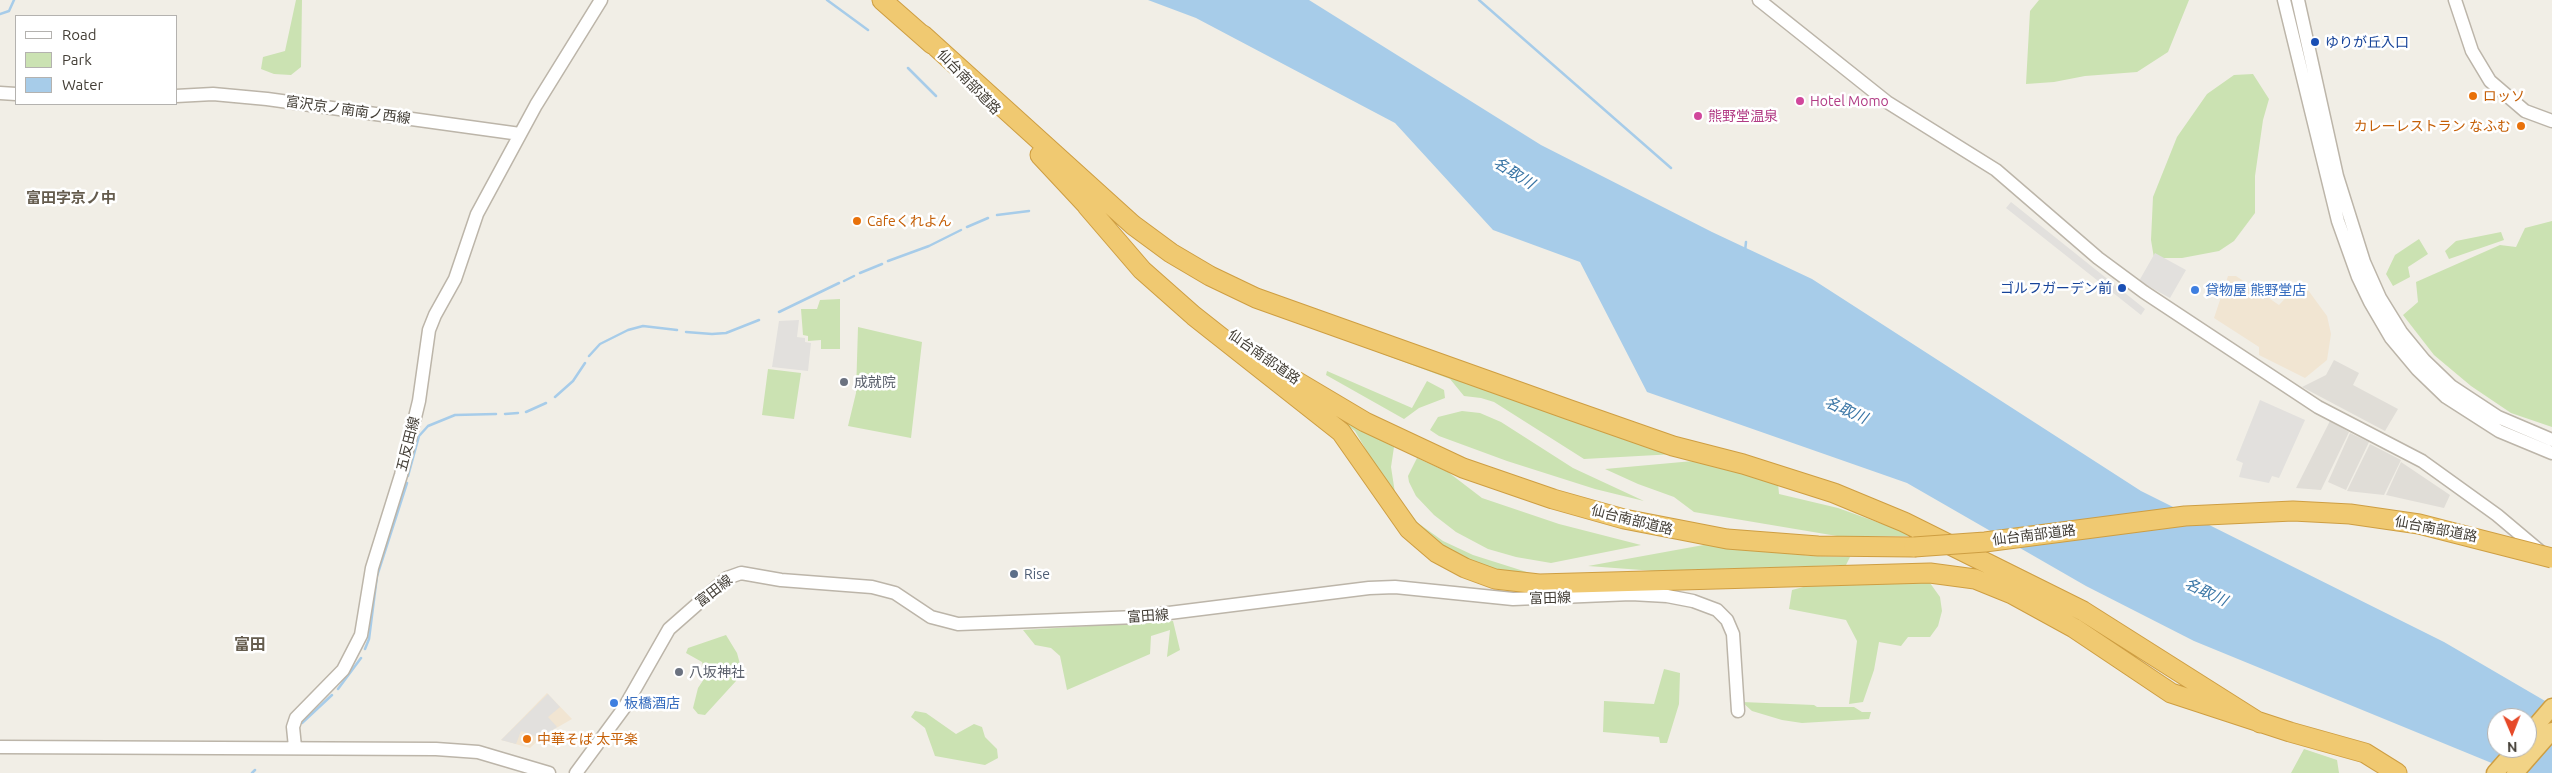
<!DOCTYPE html>
<meta charset="utf-8">
<style>
body{margin:0}
#map{position:relative;width:2552px;height:773px;overflow:hidden;background:#f1eee6;font-family:Ubuntu,sans-serif}
canvas{display:block}
.legend{position:absolute;left:15px;top:15px;width:162px;height:90px;box-sizing:border-box;background:#fff;border:1px solid #b4b2af;margin:0;padding:6px 9px;list-style:none;font-size:15px;color:#433e36}
.legend li{display:flex;align-items:center;gap:10px;height:25px}
.legend b{width:25px;border:1px solid #b4b2af}
.north{position:absolute;left:2487px;top:708px;width:50px;height:50px;box-sizing:border-box;background:#fff;border:1px solid #b4b2af;border-radius:50%;rotate:179deg;font-size:14px;font-weight:700;line-height:20px;text-align:center;color:#433e36}
.north::after{content:'';display:block;margin:auto;width:18px;height:22px;background:#e64928;clip-path:polygon(50% 0,100% 100%,50% 72%,0 100%)}
</style>
<div id="map">
<canvas width="2552" height="773"></canvas>
<ul class="legend">
<li><b style="height:6px;background:#fff"></b>Road</li>
<li><b style="height:14px;background:#cbe2b2"></b>Park</li>
<li><b style="height:14px;background:#a7cce9"></b>Water</li>
</ul>
<div class="north">N</div>
</div>
<script>
const g = document.querySelector('canvas').getContext('2d');
g.lineJoin = 'round';
function fill(path, color) {
  g.fillStyle = color;
  g.fill(path, 'evenodd');
}
function toPath(rows) {
  const path = new Path2D();
  for (const r of rows) {
    path.moveTo(r[0], r[1]);
    for (let i = 2; i < r.length; i += 2) path.lineTo(r[i], r[i + 1]);
  }
  return path;
}
function trace(path, color, width, dash) {
  g.strokeStyle = color;
  g.lineWidth = width;
  g.lineCap = dash ? 'butt' : 'round';
  g.setLineDash(dash || []);
  g.stroke(path);
}
function drawText(font, color, halo, rows, align = 'center') {
  g.font = font + ' Ubuntu,"Noto Sans JP",sans-serif';
  g.lineWidth = 5;
  g.setLineDash([]);
  g.textBaseline = 'middle';
  g.strokeStyle = halo;
  g.fillStyle = color;
  for (const [text, x, y, turn = 0] of rows) {
    g.save();
    g.translate(x, y);
    g.rotate((+turn || 0) * Math.PI / 180);
    g.textAlign = isNaN(turn) ? turn : align;
    if (halo) g.strokeText(text, 0, 0);
    g.fillText(text, 0, 0);
    g.restore();
  }
}
fill(toPath([
 [2228,276,2236,276,2279,305,2296,287,2308,290,2327,316,2331,334,2327,360,2305,378,2259,355,2259,347,2214,318],
 [547,693,572,719,544,735,530,748,501,740]
]), '#f1e5d2');
fill(toPath([
 [2334,360,2359,373,2353,385,2398,409,2385,431,2302,387,2326,375],
 [2330,421,2349,432,2321,490,2296,488],
 [2350,433,2369,442,2346,490,2328,482],
 [2370,444,2401,460,2384,495,2347,491],
 [2401,462,2450,495,2444,508,2386,495]
]), '#e0ddd7');
fill(toPath([
 [296,0,302,0,301,67,291,75,274,74,261,69,263,57,285,51],
 [2039,0,2189,0,2168,52,2137,72,2085,76,2054,82,2026,84,2030,11],
 [2253,74,2269,99,2263,120,2255,176,2255,213,2234,241,2219,251,2182,258,2154,258,2151,240,2153,197,2177,137,2207,94,2234,75],
 [2552,221,2552,427,2511,413,2471,386,2434,355,2403,315,2418,302,2416,282,2500,245,2516,247,2525,228],
 [2501,232,2504,240,2449,259,2445,251,2456,241],
 [2419,239,2428,254,2408,267,2410,277,2393,286,2386,274,2395,255],
 [840,299,840,349,821,349,821,340,808,341,808,336,803,335,801,309,817,309,820,300],
 [1280,316,1675,454,1584,459,1494,402,1481,398,1464,396,1450,379],
 [858,327,922,342,911,438,848,426,856,393],
 [768,369,801,373,794,419,762,415],
 [1327,371,1412,408,1427,381,1444,390,1445,398,1419,408,1404,419,1326,375],
 [1462,411,1480,413,1501,422,1573,468,1644,501,1595,489,1507,461,1439,436,1430,430,1438,417],
 [1345,420,1394,447,1391,467,1395,493,1418,523,1443,541,1473,555,1533,574,1502,573,1448,553,1401,510,1355,431,1344,423],
 [1417,458,1448,472,1482,498,1559,524,1641,545,1551,563,1516,557,1488,549,1456,532,1434,515,1416,496,1409,482,1408,476],
 [1704,460,1778,483,1779,494,1838,508,1916,536,1837,536,1694,512,1674,497,1638,484,1605,469],
 [1709,544,1812,556,1850,557,1846,565,1655,571,1588,566],
 [1818,583,1930,583,1940,597,1942,611,1938,626,1930,637,1908,637,1901,646,1879,642,1874,670,1863,702,1849,704,1857,641,1846,620,1789,609,1792,590],
 [1173,621,1180,650,1167,657,1170,630,1151,636,1150,654,1067,690,1060,656,1051,648,1035,645,1023,630],
 [726,635,737,653,740,664,736,681,705,715,698,714,693,708,698,688,706,676,702,662,686,653,688,648],
 [1664,669,1680,673,1679,704,1667,743,1660,743,1659,737,1603,732,1604,701,1654,704],
 [1742,702,1814,705,1817,707,1854,707,1862,712,1871,712,1869,719,1802,723,1782,720,1752,711],
 [915,711,926,713,956,734,974,724,982,727,985,737,997,749,998,758,985,765,935,756,925,728,911,717],
 [2304,749,2337,760,2339,773,2291,773]
]), '#cbe2b2');
fill(toPath([
 [2011,202,2145,309,2141,315,2006,208],
 [2155,253,2186,270,2170,298,2139,281],
 [799,320,797,337,805,338,805,342,811,343,808,371,772,367,779,321],
 [2260,400,2305,420,2279,478,2272,476,2269,483,2239,477,2243,463,2236,460],
 [548,694,560,707,548,717,557,727,541,738,521,731,516,744,501,740]
]), '#e2e0dd');
fill(toPath([
 [1148,0,1309,0,1541,145,1712,232,1812,279,2141,491,2444,642,2552,705,2552,773,2516,773,2194,641,2086,586,1907,483,1647,392,1580,262,1493,230,1395,123,1196,18],
 [2497,718,2527,718,2527,748,2497,748]
]), '#a7cce9');
trace(toPath([
 [827,0,868,30],
 [1479,0,1671,168],
 [0,14,9,11,14,0],
 [908,68,936,96],
 [997,215,1029,211],
 [967,227,988,218],
 [1745,251,1746,242],
 [888,261,929,246,961,230],
 [860,273,882,264],
 [844,281,854,276],
 [779,312,839,283],
 [686,332,712,334,726,333,759,320],
 [589,356,600,344,628,330,643,326,677,330],
 [555,397,573,381,585,363],
 [526,412,546,403],
 [505,414,518,413],
 [408,476,419,436,428,426,455,415,496,414],
 [365,649,369,639,377,576,407,483],
 [338,689,361,658],
 [302,723,332,695],
 [252,773,255,770]
]), '#a7cce9', 2.5);
const tertiary = toPath([
 [1759,0,1887,102,1996,170,2098,258,2144,292,2318,407,2422,461,2497,515,2541,552],
 [2284,0,2338,221,2358,277,2370,302,2391,338,2417,369,2446,397,2499,431,2552,453],
 [2298,0,2337,176,2364,262,2380,298,2401,332,2424,360,2451,386,2498,417,2552,440],
 [2455,0,2472,51,2490,81,2525,111,2552,121],
 [0,93,16,94],
 [176,96,213,94,267,99,520,134],
 [0,747,436,749,478,752,549,773],
 [295,747,293,727,296,718,343,670,361,635,372,568,401,475,419,401,429,330,435,315,455,279,477,214,536,105,601,0],
 [576,773,624,708,669,629,727,578,741,573,781,580,872,587,895,593,931,617,958,624,1137,617,1369,588,1395,587,1513,599,1631,594,1667,596,1693,601,1717,610,1727,620,1733,634,1738,711]
]);
const trunk = toPath([
 [2527,736,2552,707],
 [2495,773,2517,748],
 [2515,773,2552,731]
]);
const motorway = toPath([
 [882,0,932,44],
 [923,35,1133,225,1171,253,1210,276,1256,298,1570,410,1673,446,1743,464,1834,493,1904,522,2083,611,2260,723],
 [1040,155,1096,215],
 [1087,206,1142,270,1194,316,1341,432,1409,529,1437,553,1465,568,1495,579,1539,584,1930,573,1975,579,2012,594,2074,628,2171,693,2290,732,2365,753,2397,773],
 [1296,381,1365,422,1463,468,1553,499,1624,519,1727,539,1818,546,1914,547]
]);
trace(tertiary, '#bcb5a9', 15);
trace(trunk, '#ce9e42', 19);
trace(motorway, '#ce9e42', 21);
trace(tertiary, '#fff', 12);
trace(trunk, '#f2d386', 16);
trace(motorway, '#f0c971', 19);
const motorwayBridge = toPath([
 [1914,547,1985,542,2185,516,2293,511,2350,514,2419,524,2552,558]
]);
trace(motorwayBridge, '#ce9e42', 21, []);
trace(motorwayBridge, '#f0c971', 19);
for (const [x, y, r, color] of [
 [2315,42,5,"#1a4fb4"],
 [2473,96,5,"#e8710a"],
 [1800,101,5,"#d1479c"],
 [1698,116,5,"#d1479c"],
 [2521,126,5,"#e8710a"],
 [857,221,5,"#e8710a"],
 [2122,288,5,"#1a4fb4"],
 [2195,290,5,"#3f7fe0"],
 [844,382,5,"#6b7280"],
 [1014,574,5,"#5c6f8a"],
 [679,672,5,"#6b7280"],
 [614,703,5,"#3f7fe0"],
 [527,739,5,"#e8710a"]
]) {
  const dot = new Path2D();
  dot.arc(x, y, r, 0, 2 * Math.PI);
  g.fillStyle = color;
  g.fill(dot);
  trace(dot, '#fff', 2);
}
drawText('14px', '#164399', '#fff', [
 ["ゆりが丘入口",2325,42],
 ["ゴルフガーデン前",2112,288,"right"]
], 'left');
drawText('14px', '#433e36', '#fff', [
 ["仙台南部道路",969,82,46],
 ["富沢京ノ南南ノ西線",348,110,8],
 ["仙台南部道路",1264,357,35],
 ["五反田線",408,444,-76],
 ["仙台南部道路",1632,520,14],
 ["仙台南部道路",2436,529,11],
 ["仙台南部道路",2034,535,-7],
 ["富田線",714,591,-38],
 ["富田線",1550,598,-2],
 ["富田線",1148,616,-4]
]);
drawText('14px', '#c56008', '#fff', [
 ["ロッソ",2483,96],
 ["カレーレストラン なふむ",2511,126,"right"],
 ["Cafeくれよん",867,221],
 ["中華そば 太平楽",537,739]
], 'left');
drawText('14px', '#b23c85', '#fff', [
 ["Hotel Momo",1810,101],
 ["熊野堂温泉",1708,116]
], 'left');
drawText('14px', '#366cbe', '#fff', [
 ["貸物屋 熊野堂店",2205,290],
 ["板橋酒店",624,703]
], 'left');
drawText('14px', '#5b616d', '#fff', [
 ["成就院",854,382],
 ["八坂神社",689,672]
], 'left');
drawText('14px', '#4e5e75', '#fff', [
 ["Rise",1024,574]
], 'left');
drawText('italic 15px', '#3975a5', '#fff', [
 ["名取川",1514,173,32],
 ["名取川",1846,410,24],
 ["名取川",2206,592,25]
]);
drawText('bold 15px', '#655c4e', '#fff', [
 ["富田字京ノ中",71,198]
]);
drawText('bold 16px', '#655c4e', '#fff', [
 ["富田",250,645]
]);
</script>
